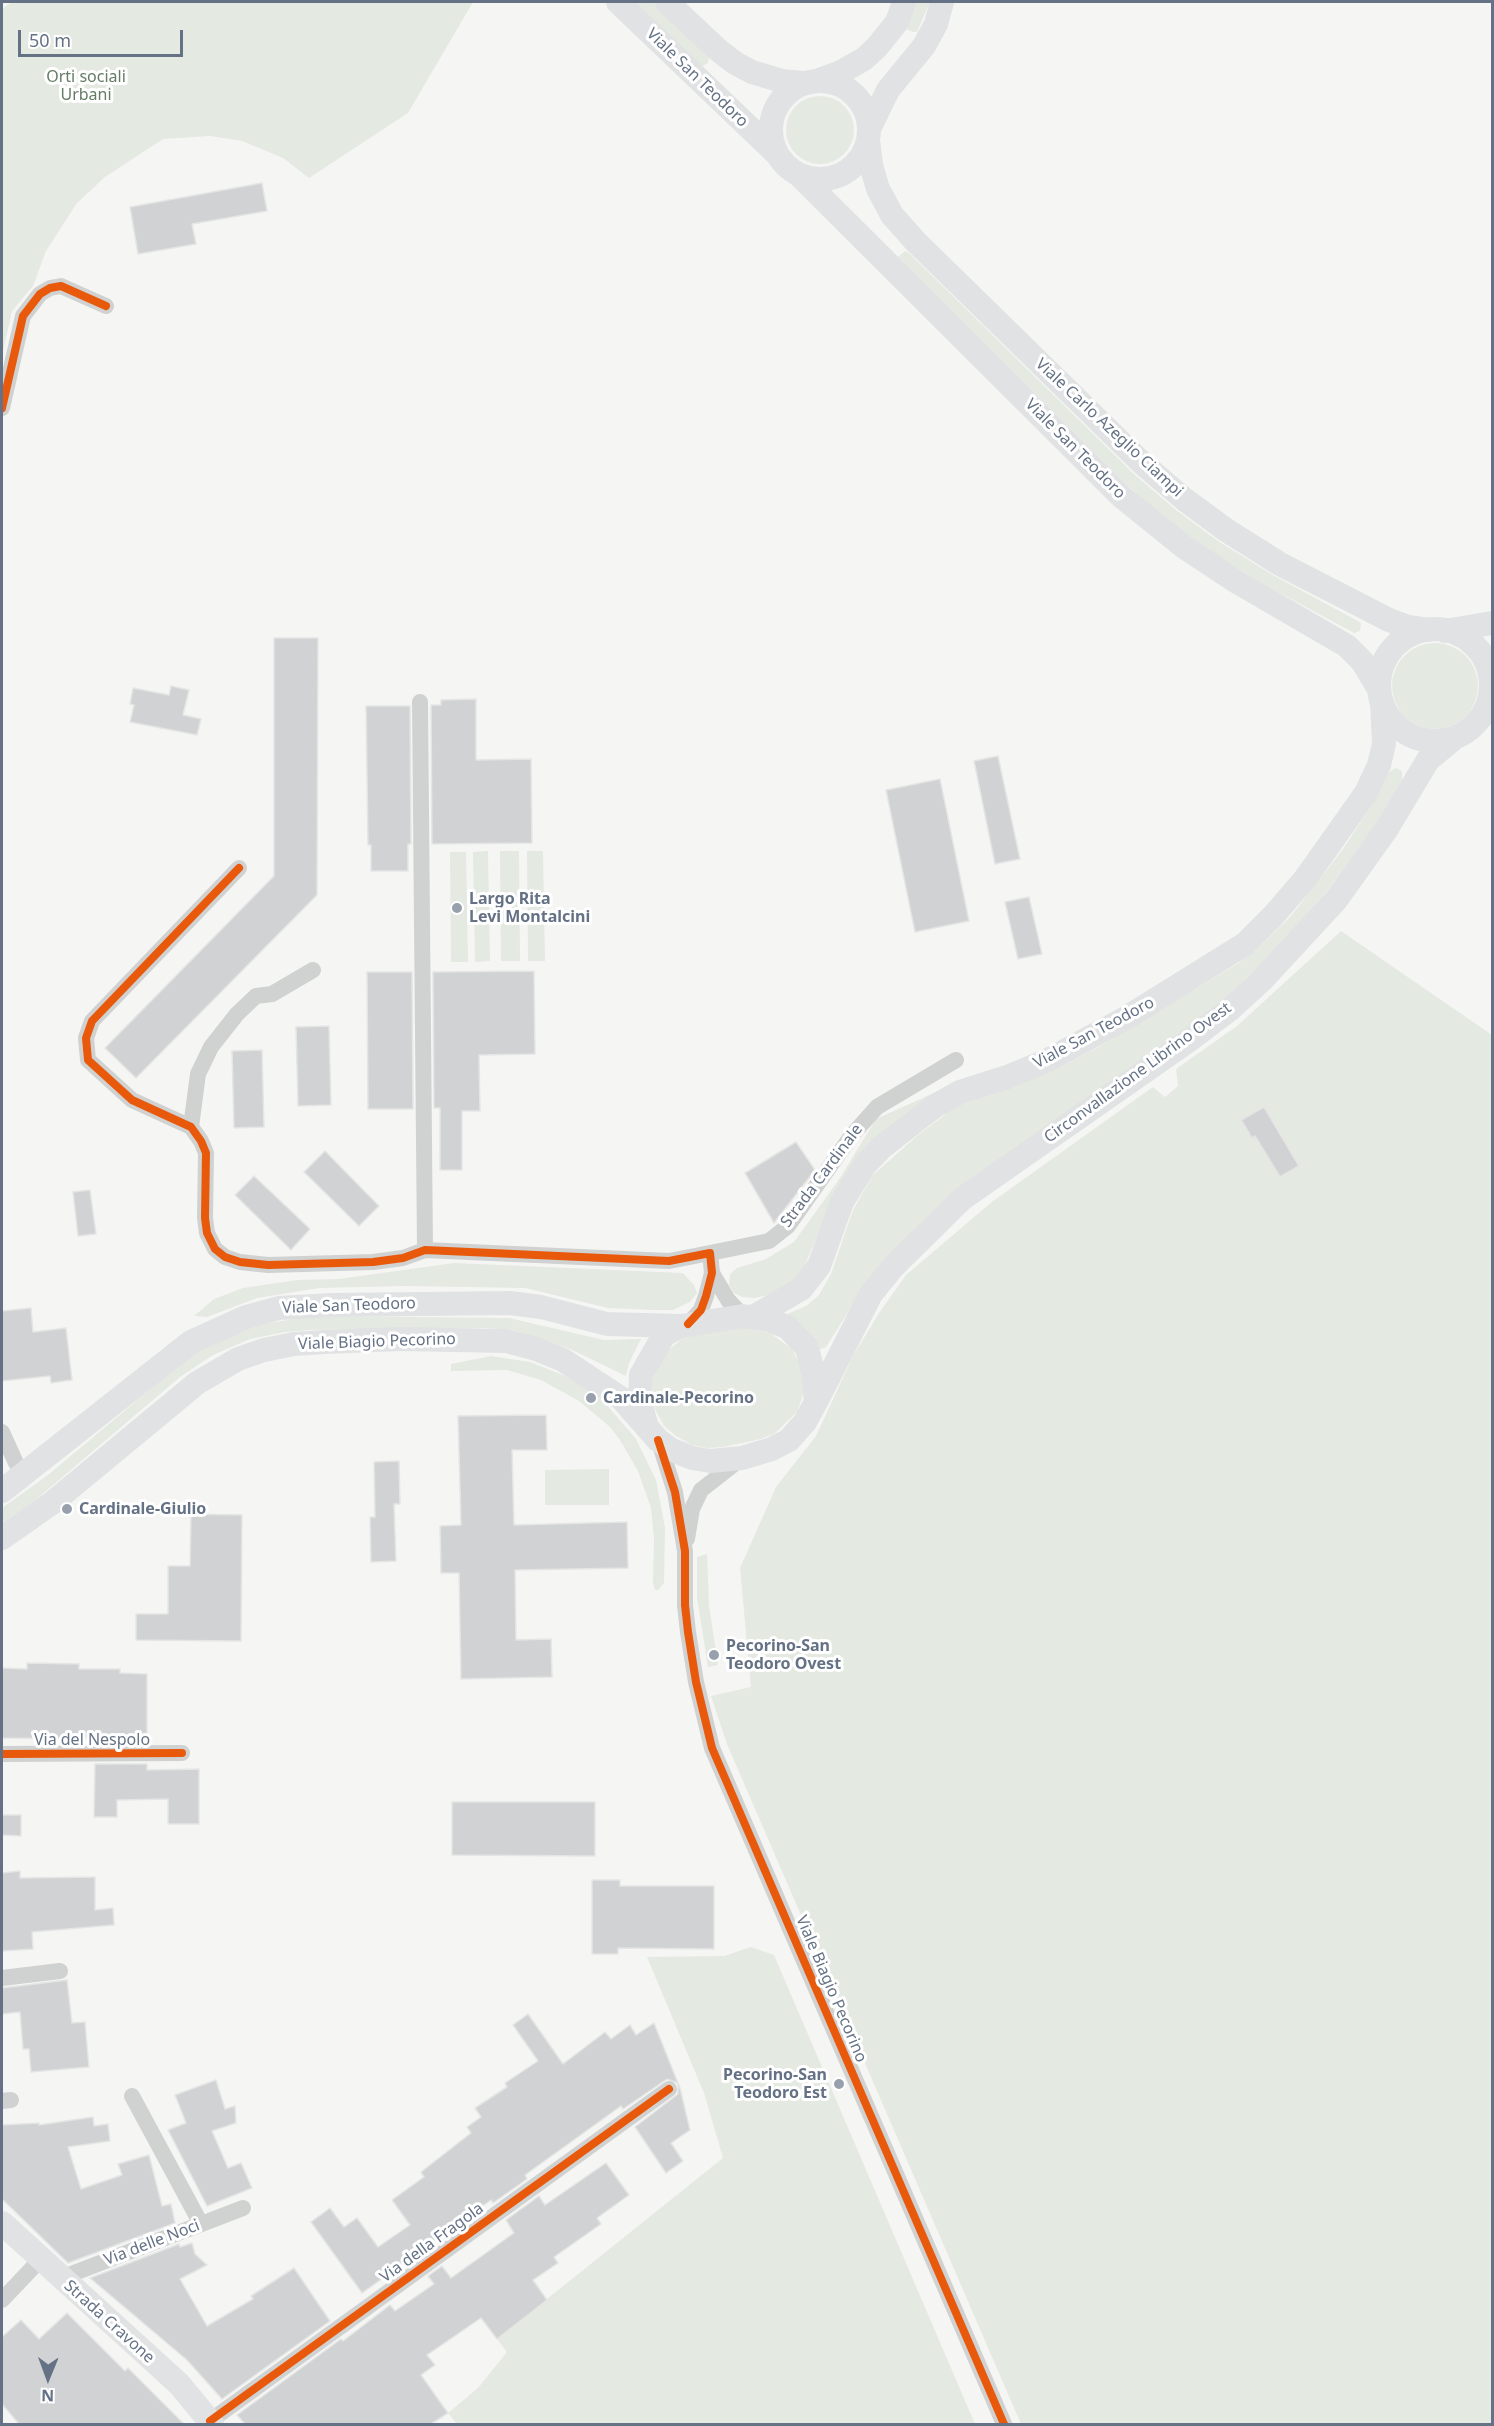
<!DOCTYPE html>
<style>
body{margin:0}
#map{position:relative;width:1494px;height:2426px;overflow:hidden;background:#f5f6f4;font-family:"Noto Sans",sans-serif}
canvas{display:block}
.frame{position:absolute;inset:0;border:3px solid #657285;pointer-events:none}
.north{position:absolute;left:18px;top:2348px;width:60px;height:60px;-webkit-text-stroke:4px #fff;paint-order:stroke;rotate:181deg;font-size:16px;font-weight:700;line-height:24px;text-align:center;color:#657285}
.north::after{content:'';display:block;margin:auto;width:21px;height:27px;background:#657285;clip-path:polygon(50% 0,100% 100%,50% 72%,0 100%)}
.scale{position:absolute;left:18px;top:30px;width:165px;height:27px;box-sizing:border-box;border:3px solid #657285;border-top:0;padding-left:8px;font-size:18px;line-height:21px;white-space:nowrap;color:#657285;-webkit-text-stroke:4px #fff;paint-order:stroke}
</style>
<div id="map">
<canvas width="1494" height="2426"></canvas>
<div class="frame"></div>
<div class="north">N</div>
<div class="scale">50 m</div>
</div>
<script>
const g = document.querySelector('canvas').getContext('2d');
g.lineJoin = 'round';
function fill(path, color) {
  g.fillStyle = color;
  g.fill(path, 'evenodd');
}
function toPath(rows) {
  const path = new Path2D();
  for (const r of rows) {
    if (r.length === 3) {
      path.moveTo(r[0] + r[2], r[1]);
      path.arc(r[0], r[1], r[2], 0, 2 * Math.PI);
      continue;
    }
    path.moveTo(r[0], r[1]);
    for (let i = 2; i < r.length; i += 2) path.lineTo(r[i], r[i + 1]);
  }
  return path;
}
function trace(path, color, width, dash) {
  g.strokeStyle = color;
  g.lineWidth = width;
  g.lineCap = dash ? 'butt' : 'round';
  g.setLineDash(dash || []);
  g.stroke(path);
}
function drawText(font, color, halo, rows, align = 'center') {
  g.font = font + ' "Noto Sans",sans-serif';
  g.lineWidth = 6;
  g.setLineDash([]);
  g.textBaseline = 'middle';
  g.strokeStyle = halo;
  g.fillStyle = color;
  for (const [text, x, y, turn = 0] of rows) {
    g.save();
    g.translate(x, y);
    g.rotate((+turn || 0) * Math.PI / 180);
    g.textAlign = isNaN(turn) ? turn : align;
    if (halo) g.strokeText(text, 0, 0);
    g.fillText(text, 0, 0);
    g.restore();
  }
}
fill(toPath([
 [12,2,473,2,408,113,309,178,283,158,242,141,210,136,163,139,105,177,77,203,46,251,33,286,12,311,2,356,2,9],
 [633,2,653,2,709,55,708,63,703,66,698,65],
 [916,2,930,2,917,32,913,32,908,30,906,25],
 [820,130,34],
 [905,251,909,253,1134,474,1176,510,1218,541,1273,575,1356,620,1361,623,1360,631,1354,633,1267,586,1211,552,1167,520,1125,483,898,257],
 [1435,686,43],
 [1396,768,1402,771,1402,780,1377,823,1325,894,1276,950,1228,995,1193,1025,857,1298,826,1347,818,1350,798,1323,787,1314,806,1306,819,1295,831,1274,853,1210,873,1175,917,1136,955,1107,1058,1068,1102,1045,1237,964,1255,951,1291,916,1343,849,1376,799,1389,772],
 [488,851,490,961,475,962,473,852],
 [500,851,519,851,520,961,501,961],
 [527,851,543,851,545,961,528,961],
 [450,852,466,852,468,962,451,962],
 [1341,931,1492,1035,1492,2424,1021,2424,727,1744,711,1696,751,1687,740,1568,776,1487,816,1436,853,1356,879,1313,906,1275,993,1201,1153,1087,1165,1097,1178,1086,1176,1069,1237,1026],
 [958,1082,826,1215,801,1274,786,1288,770,1295,754,1298,742,1297,734,1293,729,1285,730,1274,737,1268,766,1259,794,1242,840,1178,876,1119],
 [454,1263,683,1273,694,1285,697,1293,690,1302,673,1310,651,1310,608,1308,525,1288,405,1286,319,1288,257,1298,207,1317,194,1316,214,1299,243,1288,297,1280,339,1279],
 [311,1316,509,1318,604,1340,641,1339,629,1363,626,1376,570,1349,512,1330,486,1328,310,1330,285,1332,250,1339,213,1355,180,1377,32,1503,2,1523,2,1508,48,1475,190,1356,226,1334,246,1327],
 [732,1328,749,1328,770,1333,792,1349,801,1367,803,1380,803,1395,797,1412,774,1434,761,1439,723,1447,707,1448,692,1445,676,1436,664,1426,655,1409,652,1381,666,1352,682,1339,693,1334],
 [491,1356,530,1362,570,1378,605,1403,636,1439,656,1480,665,1528,664,1583,658,1590,655,1590,653,1583,654,1538,651,1508,638,1471,620,1440,609,1426,579,1401,541,1380,507,1370,451,1371,451,1364],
 [609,1469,609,1505,545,1505,545,1470],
 [707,1554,709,1605,718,1665,708,1667,697,1598,697,1557],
 [751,1947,774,1955,975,2424,457,2424,448,2413,478,2388,507,2352,497,2339,723,2158,704,2093,647,1957,724,1956]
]), '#e4e9e2');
const building = toPath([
 [262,183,267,211,192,224,196,244,138,254,130,207,262,183],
 [274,638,318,638,317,895,136,1078,105,1048,274,876,274,638],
 [171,686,189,690,183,715,201,719,197,735,130,722,134,705,130,704,133,688,169,695,171,686],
 [476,699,476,760,531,759,532,843,432,844,431,705,441,705,441,700,476,699],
 [366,706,410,706,411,844,408,844,408,871,371,871,371,845,368,845,366,706],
 [998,756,1020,859,995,864,974,761,998,756],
 [940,779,969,921,915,932,886,790,940,779],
 [1029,897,1042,954,1018,959,1005,902,1029,897],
 [534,971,535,1054,479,1055,480,1111,462,1111,462,1170,440,1170,440,1108,434,1108,433,972,534,971],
 [367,972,412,972,413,1109,368,1109,367,972],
 [329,1026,331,1105,298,1106,296,1027,329,1026],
 [262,1050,264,1127,234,1128,232,1051,262,1050],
 [1264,1107,1299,1166,1280,1177,1255,1136,1252,1138,1241,1120,1264,1107],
 [796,1142,815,1170,774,1223,745,1173,796,1142],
 [325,1151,379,1206,359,1226,304,1172,325,1151],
 [254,1176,310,1229,291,1250,235,1195,254,1176],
 [90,1190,96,1234,78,1236,73,1192,90,1190],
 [31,1308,33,1332,66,1328,72,1380,51,1383,50,1376,2,1381,2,1311,31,1308],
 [546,1415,547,1450,512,1450,514,1525,627,1522,628,1568,515,1570,516,1640,551,1639,552,1677,461,1679,459,1573,441,1573,440,1526,461,1525,458,1416,546,1415],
 [399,1461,400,1504,394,1504,396,1561,371,1562,370,1517,375,1517,374,1462,399,1461],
 [191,1514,242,1515,241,1641,136,1640,136,1614,168,1614,168,1566,190,1566,191,1514],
 [27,1663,79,1664,79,1669,120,1669,120,1673,147,1674,147,1743,95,1743,95,1739,2,1738,2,1668,27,1669,27,1663],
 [95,1764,147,1764,147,1770,199,1769,199,1824,168,1824,168,1799,117,1800,117,1817,94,1817,95,1764],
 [452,1802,595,1802,595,1856,452,1855,452,1802],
 [2,1815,21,1815,21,1836,2,1835,2,1815],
 [20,1871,20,1878,95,1877,95,1910,113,1908,114,1925,32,1932,33,1949,2,1951,2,1873,20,1871],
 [592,1880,620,1880,620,1886,714,1886,714,1949,618,1948,618,1954,592,1954,592,1880],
 [67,1980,72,2023,85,2022,89,2067,31,2072,29,2049,23,2049,20,2012,2,2014,2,1988,67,1980],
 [528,2014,563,2064,605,2032,611,2039,630,2025,636,2035,654,2023,680,2088,690,2130,671,2143,683,2161,666,2173,635,2127,678,2094,678,2083,667,2079,623,2109,621,2106,525,2175,527,2179,493,2203,491,2200,427,2246,430,2249,416,2259,414,2256,362,2293,311,2222,330,2208,344,2227,357,2218,378,2247,410,2225,392,2200,424,2177,421,2172,471,2133,467,2127,481,2117,475,2108,507,2087,505,2083,538,2061,513,2025,528,2014],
 [216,2080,225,2109,235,2106,236,2123,212,2131,228,2168,241,2163,252,2188,207,2206,168,2130,186,2123,175,2095,216,2080],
 [93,2117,94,2126,108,2124,110,2141,68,2147,81,2189,122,2175,118,2164,149,2155,162,2206,171,2204,175,2223,68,2263,2,2199,2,2125,39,2123,39,2125,93,2117],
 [606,2163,629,2195,597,2218,601,2224,554,2257,558,2263,533,2280,547,2300,497,2339,481,2318,427,2355,435,2365,421,2375,448,2413,431,2424,245,2424,237,2415,341,2339,343,2341,390,2305,395,2311,434,2284,428,2276,442,2266,451,2278,514,2233,506,2220,539,2196,545,2205,606,2163],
 [192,2243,195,2254,207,2265,180,2279,207,2326,253,2299,251,2296,294,2268,330,2321,222,2399,187,2360,90,2278,179,2244,180,2247,192,2243],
 [67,2313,125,2371,128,2368,184,2424,19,2424,2,2404,2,2337,21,2320,39,2339,67,2313]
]);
fill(building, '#d1d2d3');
trace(building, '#e4e5e4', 1.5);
trace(toPath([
 [2,408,23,316,40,294,50,288,61,286,106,306],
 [420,702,425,1250],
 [239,868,92,1021,86,1038,88,1060,132,1100,191,1127,201,1141,206,1153,205,1218,207,1233,215,1249,225,1257,240,1262,268,1265,373,1262,403,1258,425,1250,669,1261,710,1253,712,1273,706,1296,701,1310,688,1324],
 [191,1127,198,1074,211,1047,237,1014,256,996,272,994,313,970],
 [710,1253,769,1241,788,1226,852,1135,877,1107,956,1060],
 [712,1273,728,1300,743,1316],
 [2,1432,16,1463,25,1473],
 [659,1442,675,1492,685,1551,685,1605,688,1632,696,1682,712,1748,1004,2424],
 [687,1539,692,1509,701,1490,742,1458],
 [2,1754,182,1753],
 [2,1978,60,1971],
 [132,2096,201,2224],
 [2,2101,11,2100],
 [61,2278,243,2208],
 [2,2300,40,2260],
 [210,2421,669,2089]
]), '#d0d1d1', 16);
trace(toPath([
 [618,2,776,153],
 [667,2,717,49,735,63,752,72,782,81,803,83],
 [819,80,841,72,864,59,877,47,897,22,904,2],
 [820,130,49],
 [870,127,888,90,924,46,936,24,942,2],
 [868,140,871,165,878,189,892,215,915,241,1142,463,1184,499,1226,530,1280,564,1389,620,1408,627,1429,630],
 [798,174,1122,497,1184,547,1237,582,1347,646,1362,661,1379,689],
 [1435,685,56],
 [1445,631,1492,623],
 [753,1317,801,1289,819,1266,842,1202,865,1165,881,1148,909,1126,935,1106,960,1092,1007,1077,1046,1061,1126,1018,1245,944,1273,916,1305,879,1366,793,1379,765,1384,744,1382,702],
 [816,1402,871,1294,893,1267,962,1199,1191,1039,1229,1010,1262,980,1336,900,1386,830,1428,760,1457,736],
 [2,1491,191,1342,246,1317,279,1308,332,1305,510,1303,541,1307,607,1324,681,1326],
 [2,1538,52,1503,197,1383,238,1359,264,1350,294,1344,325,1342,400,1339,506,1341,536,1349,563,1360,622,1399,658,1440,670,1449,692,1458,710,1461,742,1458,772,1449,789,1440,805,1422,816,1402,813,1372,807,1348,787,1327,769,1320,743,1316,681,1326,664,1335,641,1375,640,1402,646,1424],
 [2,2223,179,2384,212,2424]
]), '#e1e2e3', 24);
trace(toPath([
 [2,408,23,316,40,294,50,288,61,286,106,306],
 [239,868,92,1021,86,1038,88,1060,132,1100,191,1127,201,1141,206,1153,205,1218,207,1233,215,1249,225,1257,240,1262,268,1265,373,1262,403,1258,425,1250,669,1261,710,1253,712,1273,706,1296,701,1310,688,1324],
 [658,1440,675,1492,685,1551,685,1605,688,1632,696,1682,712,1748,1004,2424],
 [2,1754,182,1753],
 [210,2421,669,2089]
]), '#e8590c', 8);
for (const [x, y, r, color] of [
 [457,908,6,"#97a0ac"],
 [591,1398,6,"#97a0ac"],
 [67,1509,6,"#97a0ac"],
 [714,1655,6,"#97a0ac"],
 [839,2084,6,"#97a0ac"]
]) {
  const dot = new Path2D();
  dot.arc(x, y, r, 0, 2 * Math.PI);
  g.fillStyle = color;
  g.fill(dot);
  trace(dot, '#fff', 2);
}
drawText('16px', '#657c64', '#fff', [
 ["Orti sociali",86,77],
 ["Urbani",86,95]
]);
drawText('16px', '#657285', '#fff', [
 ["Viale San Teodoro",697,78,44],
 ["Viale Carlo Azeglio Ciampi",1109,428,43],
 ["Viale San Teodoro",1075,449,45],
 ["Viale San Teodoro",1094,1033,-28],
 ["Circonvallazione Librino Ovest",1138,1073,-36],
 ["Strada Cardinale",822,1176,-53],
 ["Viale San Teodoro",349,1306,-2],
 ["Viale Biagio Pecorino",377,1342,-2],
 ["Via del Nespolo",92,1740],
 ["Viale Biagio Pecorino",831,1989,67],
 ["Via delle Noci",152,2243,-21],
 ["Via della Fragola",432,2243,-36],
 ["Strada Cravone",109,2322,42]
]);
drawText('bold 16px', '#657285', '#fff', [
 ["Largo Rita",469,899],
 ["Levi Montalcini",469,917],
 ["Cardinale-Pecorino",603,1398],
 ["Cardinale-Giulio",79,1509],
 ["Pecorino-San",726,1646],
 ["Teodoro Ovest",726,1664],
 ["Pecorino-San",827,2075,"right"],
 ["Teodoro Est",827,2093,"right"]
], 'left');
</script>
